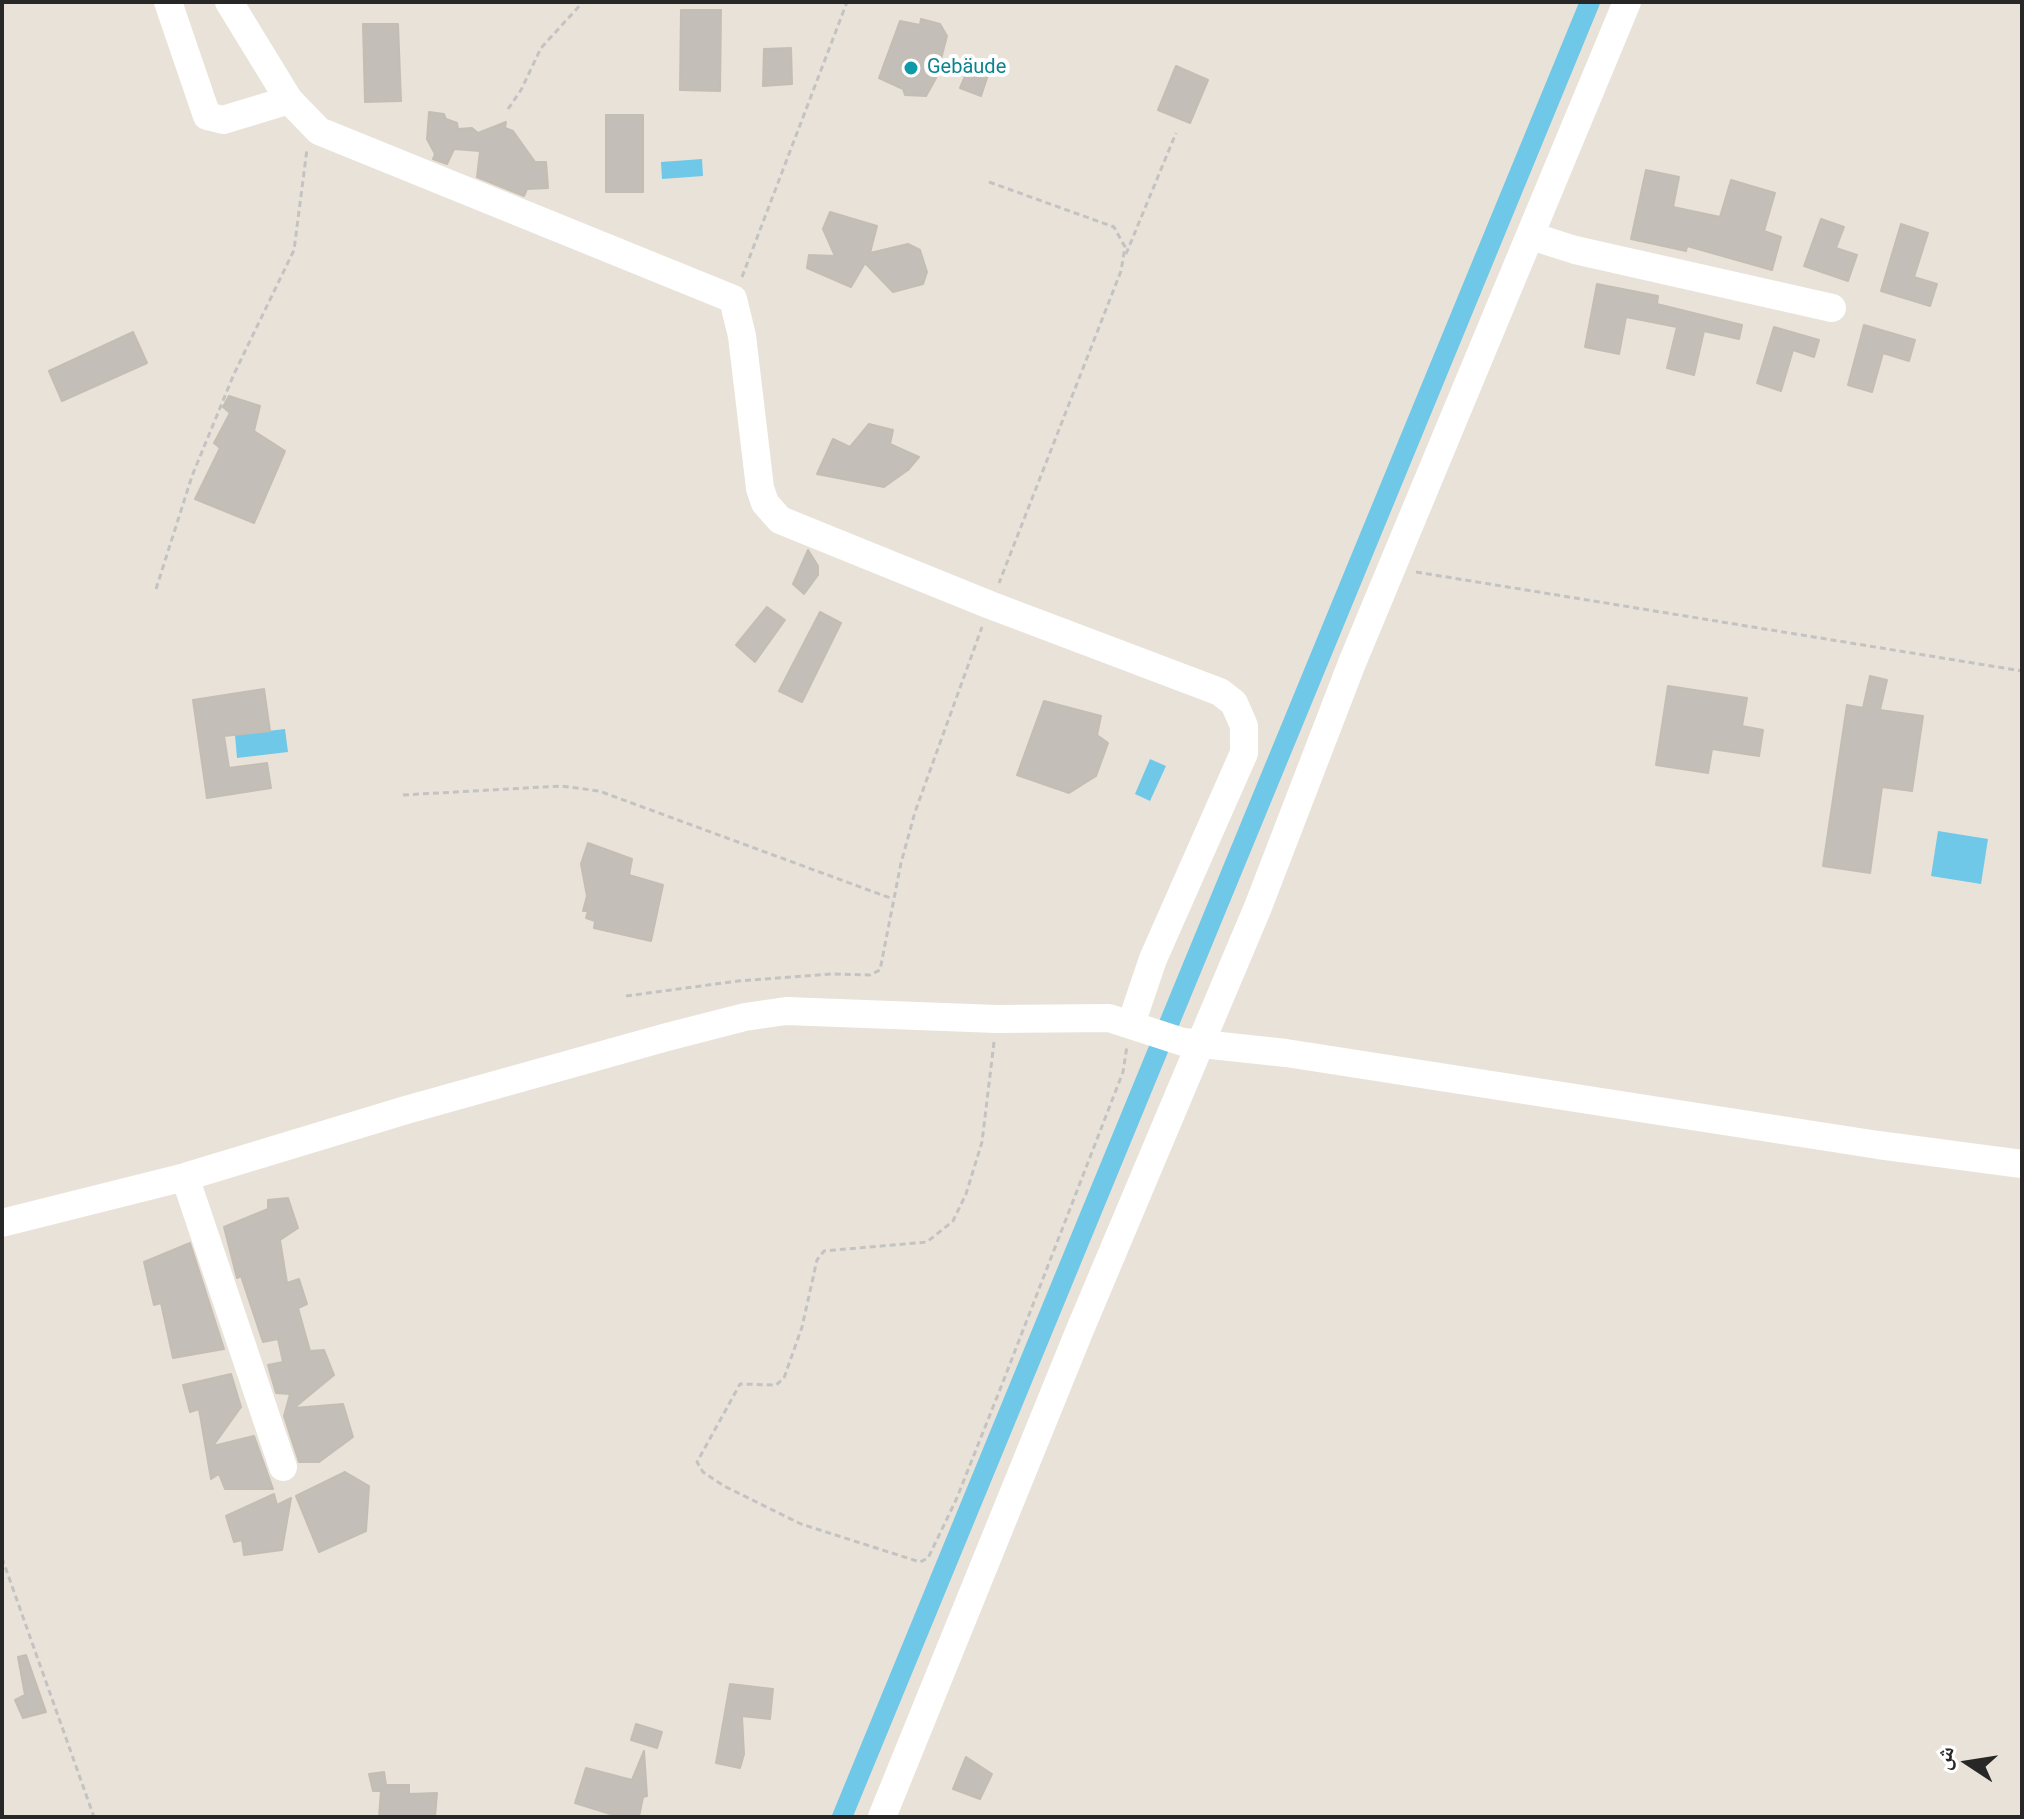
<!DOCTYPE html>
<meta charset="utf-8">
<style>
body{margin:0}
#map{position:relative;width:2024px;height:1819px;overflow:hidden;background:#e9e2d8;font-family:Roboto,"Noto Naskh Arabic",sans-serif}
canvas{display:block}
.frame{position:absolute;inset:0;border:4px solid #272727;pointer-events:none}
.north{position:absolute;left:1928px;top:1723px;width:80px;height:80px;-webkit-text-stroke:6px #fff;paint-order:stroke;rotate:282deg;font-size:22px;font-weight:700;line-height:32px;text-align:center;color:#272727}
.north::after{content:'';display:block;margin:auto;width:28px;height:36px;background:#272727;clip-path:polygon(50% 0,100% 100%,50% 72%,0 100%)}
</style>
<div id="map">
<canvas width="2024" height="1819"></canvas>
<div class="frame"></div>
<div class="north">ش</div>
</div>
<script>
const g = document.querySelector('canvas').getContext('2d');
g.lineJoin = 'round';
function fill(path, color) {
  g.fillStyle = color;
  g.fill(path, 'evenodd');
}
function toPath(rows) {
  const path = new Path2D();
  for (const r of rows) {
    path.moveTo(r[0], r[1]);
    for (let i = 2; i < r.length; i += 2) path.lineTo(r[i], r[i + 1]);
  }
  return path;
}
function trace(path, color, width, dash) {
  g.strokeStyle = color;
  g.lineWidth = width;
  g.lineCap = dash ? 'butt' : 'round';
  g.setLineDash(dash || []);
  g.stroke(path);
}
function drawText(font, color, halo, rows, align = 'center') {
  g.font = font + ' Roboto,sans-serif';
  g.lineWidth = 8;
  g.setLineDash([]);
  g.textBaseline = 'middle';
  g.strokeStyle = halo;
  g.fillStyle = color;
  for (const [text, x, y, turn = 0] of rows) {
    g.save();
    g.translate(x, y);
    g.rotate((+turn || 0) * Math.PI / 180);
    g.textAlign = isNaN(turn) ? turn : align;
    if (halo) g.strokeText(text, 0, 0);
    g.fillText(text, 0, 0);
    g.restore();
  }
}
fill(toPath([
 [702,159,703,176,662,179,661,162],
 [285,729,288,752,237,758,235,735],
 [1150,759,1166,766,1150,801,1135,794],
 [1938,831,1988,839,1981,884,1931,876]
]), '#6fc8e7');
trace(toPath([
 [842,1817,1590,2]
]), '#6fc8e7', 20);
const building = toPath([
 [681,10,721,10,720,91,680,90,681,10],
 [921,19,940,24,947,36,936,78,926,96,905,95,903,89,879,78,900,21,920,25,921,19],
 [363,24,398,24,401,101,365,102,363,24],
 [791,48,792,84,763,86,764,49,791,48],
 [972,60,992,63,981,96,960,88,972,60],
 [1176,66,1208,80,1190,123,1158,110,1176,66],
 [429,112,444,114,446,119,457,123,458,129,472,128,478,133,506,122,505,128,513,131,535,162,546,162,548,188,527,189,524,196,477,177,480,151,454,149,447,164,433,159,435,154,427,139,429,112],
 [606,115,643,115,643,192,606,192,606,115],
 [1646,170,1679,177,1673,207,1720,217,1731,180,1775,193,1764,231,1781,237,1772,270,1687,246,1686,251,1631,239,1646,170],
 [830,212,877,226,870,253,908,244,920,250,927,272,923,284,893,292,865,263,851,287,807,268,809,255,835,256,823,229,830,212],
 [1821,219,1844,227,1836,248,1857,255,1848,281,1804,266,1821,219],
 [1901,224,1928,233,1914,277,1937,284,1930,306,1881,291,1901,224],
 [1597,284,1658,296,1657,304,1742,325,1739,339,1704,331,1694,375,1667,368,1677,327,1626,317,1619,354,1585,347,1597,284],
 [1864,325,1915,340,1909,361,1883,353,1872,392,1848,385,1864,325],
 [1774,327,1819,340,1814,357,1793,350,1781,391,1757,383,1774,327],
 [133,332,147,363,62,401,49,371,133,332],
 [229,396,260,406,254,431,285,451,254,523,195,499,220,448,214,443,230,413,223,407,229,396],
 [869,424,893,430,890,444,919,457,908,470,884,487,817,474,833,439,850,447,869,424],
 [808,550,818,566,818,575,804,594,793,584,808,550],
 [767,607,785,620,755,662,736,645,767,607],
 [820,612,841,623,802,702,779,691,820,612],
 [1870,676,1887,680,1880,710,1923,716,1912,791,1882,787,1870,873,1823,866,1847,705,1863,708,1870,676],
 [1668,686,1747,698,1742,726,1763,730,1759,756,1712,749,1708,773,1656,765,1668,686],
 [264,689,270,731,224,736,229,768,267,763,271,788,207,798,193,700,264,689],
 [1044,701,1101,716,1097,735,1108,743,1096,776,1069,793,1017,775,1044,701],
 [588,843,632,859,629,875,663,885,651,941,594,928,595,921,586,918,588,911,583,911,587,896,581,864,588,843],
 [288,1198,298,1228,280,1240,287,1283,299,1279,307,1304,298,1308,310,1351,324,1350,334,1375,294,1408,343,1404,353,1437,319,1462,299,1462,284,1416,290,1394,276,1393,268,1365,283,1362,278,1339,263,1342,241,1276,237,1278,224,1227,268,1209,268,1200,288,1198],
 [190,1243,224,1349,173,1358,161,1303,154,1305,144,1262,190,1243],
 [231,1374,241,1407,213,1446,254,1436,273,1489,225,1489,219,1474,211,1479,199,1409,190,1412,183,1385,231,1374],
 [345,1472,369,1486,366,1531,319,1552,296,1496,345,1472],
 [274,1494,277,1505,291,1498,282,1550,244,1555,242,1540,234,1542,226,1516,274,1494],
 [26,1655,46,1712,23,1718,15,1700,25,1695,18,1657,26,1655],
 [730,1684,773,1689,770,1719,742,1716,744,1754,740,1768,716,1763,730,1684],
 [636,1724,662,1732,657,1748,631,1740,636,1724],
 [644,1751,647,1796,643,1797,639,1817,620,1817,575,1803,586,1768,632,1780,644,1751],
 [966,1757,992,1774,980,1799,953,1789,966,1757],
 [384,1772,386,1785,409,1785,409,1794,437,1793,435,1817,379,1817,381,1791,373,1791,369,1774,384,1772]
]);
fill(building, '#c4beb8');
trace(building, '#c4bdb3', 2);
trace(toPath([
 [508,109,521,90,541,48,583,2],
 [989,182,1114,227,1125,247,1121,271,999,583],
 [1126,254,1176,133],
 [742,277,847,2],
 [1416,572,2022,671],
 [156,589,192,476,234,374,294,250,307,149],
 [403,795,561,786,599,791,893,899],
 [626,996,738,981,831,974,870,975,880,970,901,863,915,812,982,627],
 [994,1042,982,1142,966,1194,953,1221,927,1242,824,1251,817,1260,802,1327,784,1378,776,1385,740,1384,697,1462,703,1472,724,1486,801,1524,920,1562,928,1558,956,1500,1001,1387,1123,1072,1127,1046],
 [2,1558,94,1817]
]), '#c3c3c3', 3, [6, 4]);
trace(toPath([
 [168,2,207,116,223,120,289,100],
 [229,2,289,100,319,131,733,299,742,336,760,488,765,503,780,520,990,605,1220,692,1234,703,1244,726,1244,753,1153,959,1131,1024],
 [1531,236,1575,250,1832,308],
 [185,1177,283,1467],
 [2,1223,185,1177,406,1110,667,1037,745,1017,786,1011,997,1019,1109,1018,1183,1042,1286,1053,1878,1145,2022,1164],
 [882,1817,1079,1332,1258,907,1352,663,1627,2]
]), '#fff', 28);
for (const [x, y, r, color] of [
 [911,68,8,"#0f9aa8"]
]) {
  const dot = new Path2D();
  dot.arc(x, y, r, 0, 2 * Math.PI);
  g.fillStyle = color;
  g.fill(dot);
  trace(dot, '#fff', 3);
}
drawText('20px', '#0d838f', '#fff', [
 ["Gebäude",927,68]
], 'left');
</script>
